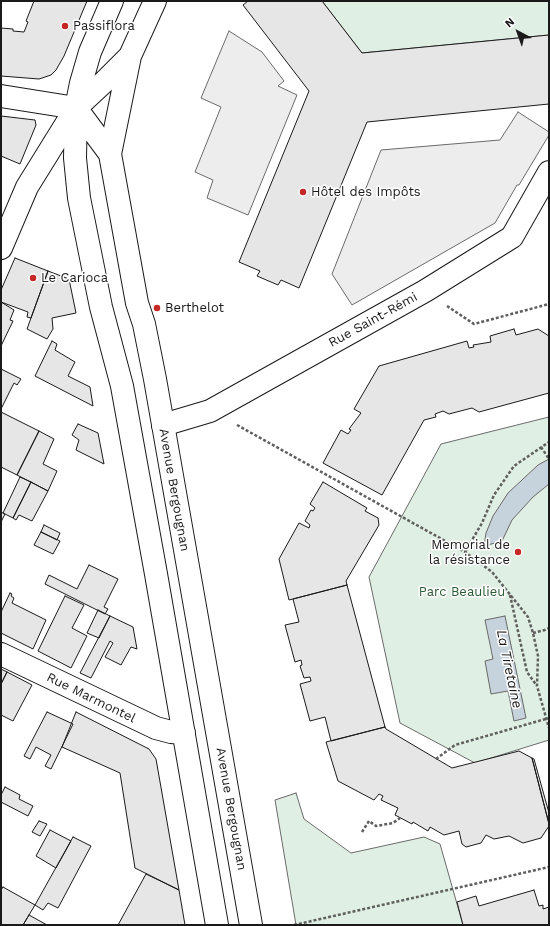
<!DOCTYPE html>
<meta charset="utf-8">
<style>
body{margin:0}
#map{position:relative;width:550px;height:926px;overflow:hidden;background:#fff;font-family:"Work Sans",sans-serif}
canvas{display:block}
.frame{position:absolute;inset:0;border:2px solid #1a1a1a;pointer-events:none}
.north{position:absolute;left:498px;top:12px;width:40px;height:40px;-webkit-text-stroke:3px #fff;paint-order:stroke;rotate:319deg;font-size:11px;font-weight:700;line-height:16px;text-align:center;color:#1a1a1a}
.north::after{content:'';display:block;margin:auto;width:14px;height:18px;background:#1a1a1a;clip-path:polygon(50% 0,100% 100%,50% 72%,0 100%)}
</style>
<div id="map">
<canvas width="550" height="926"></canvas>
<div class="frame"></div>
<div class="north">N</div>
</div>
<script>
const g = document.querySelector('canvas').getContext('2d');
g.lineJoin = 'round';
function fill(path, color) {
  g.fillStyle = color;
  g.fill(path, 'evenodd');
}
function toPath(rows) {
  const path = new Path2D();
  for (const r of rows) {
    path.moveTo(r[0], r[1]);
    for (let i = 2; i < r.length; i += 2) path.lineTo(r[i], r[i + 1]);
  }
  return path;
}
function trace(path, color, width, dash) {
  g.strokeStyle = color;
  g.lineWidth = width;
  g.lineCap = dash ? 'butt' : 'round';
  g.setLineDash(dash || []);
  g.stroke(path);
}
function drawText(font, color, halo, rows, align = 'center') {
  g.font = font + ' "Work Sans",sans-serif';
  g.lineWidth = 3;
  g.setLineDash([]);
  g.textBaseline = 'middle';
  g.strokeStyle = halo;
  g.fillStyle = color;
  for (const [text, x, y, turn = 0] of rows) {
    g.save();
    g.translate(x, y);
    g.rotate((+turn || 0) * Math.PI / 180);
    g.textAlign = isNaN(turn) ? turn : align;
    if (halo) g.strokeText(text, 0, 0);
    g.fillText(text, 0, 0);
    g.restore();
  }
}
const green = toPath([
 [322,1,549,1,549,35,362,53,322,1],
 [549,417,549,740,475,763,400,723,369,577,441,444,549,417],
 [296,793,304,819,351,853,424,837,440,844,463,925,296,925,275,800,296,793]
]);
fill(green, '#e0efe3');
trace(green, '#6a6a6a', 1);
const parking = toPath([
 [229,31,262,52,284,81,278,86,297,95,248,215,207,198,213,180,195,172,221,107,201,98,229,31],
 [518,112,549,132,549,135,519,185,517,185,495,223,352,305,332,274,381,150,500,140,518,112]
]);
fill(parking, '#ededed');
trace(parking, '#6a6a6a', 1);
const water = toPath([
 [549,459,549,484,533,497,512,520,502,541,484,546,486,533,493,516,508,493,538,465,549,459],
 [505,616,526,718,514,721,508,691,491,694,485,661,493,659,485,620,505,616]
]);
fill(water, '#c6d2dc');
trace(water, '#6a6a6a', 1);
const building = toPath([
 [34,1,87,1,64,56,56,70,51,75,39,79,1,76,1,28,13,29,13,31,24,32,28,22,26,21,34,1],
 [248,1,322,1,362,53,549,35,549,104,367,122,299,288,281,280,278,285,257,276,260,271,239,262,309,91,243,5,248,1],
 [1,116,35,120,36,125,20,164,1,156,1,116],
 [15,258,48,271,31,318,27,317,28,312,1,302,1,290,15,258],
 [48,271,69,279,76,313,52,318,53,329,47,339,27,329,48,271],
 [1,302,14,310,10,320,13,321,1,346,1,302],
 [514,329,516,335,538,329,549,336,549,393,479,412,472,408,449,414,443,411,435,414,436,417,424,420,382,495,323,463,341,430,348,434,351,430,349,429,361,413,354,409,379,366,467,341,469,348,474,347,473,345,491,342,490,336,514,329],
 [52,341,57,344,55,350,75,362,68,376,90,387,93,406,35,376,52,341],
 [1,369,21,379,17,385,14,383,1,409,1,369],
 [1,412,39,431,17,475,1,467,1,412],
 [78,424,98,433,104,464,76,450,79,440,72,435,78,424],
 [39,431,54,439,43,464,57,471,48,491,17,475,39,431],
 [20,477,31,482,13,518,3,513,20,477],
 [31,482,48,491,32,521,19,515,16,520,13,518,31,482],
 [323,482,367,508,365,511,378,518,379,525,346,581,347,585,289,600,279,559,299,523,309,528,310,525,305,521,311,510,313,511,315,508,310,504,323,482],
 [1,512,5,514,1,522,1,512],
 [44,525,60,533,57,540,41,532,44,525],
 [41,532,60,541,53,554,34,545,41,532],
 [89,565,118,579,104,607,108,609,105,614,45,584,49,575,77,589,89,565],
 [347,585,385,727,331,741,325,717,310,721,300,684,311,681,310,677,304,678,300,666,302,665,301,660,295,662,285,625,299,622,293,599,347,585],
 [10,593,12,594,11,596,14,598,12,603,46,620,33,649,1,633,1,612,10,593],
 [65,596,84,605,72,628,87,636,71,668,38,651,65,596],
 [98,610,110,616,99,638,87,633,98,610],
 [110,616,133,627,137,649,131,647,121,665,105,657,113,643,110,641,91,678,80,673,110,616],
 [1,669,7,672,1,684,1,669],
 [7,672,32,685,13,721,1,715,1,684,7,672],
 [47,712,73,724,51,769,45,766,51,755,36,747,30,759,24,756,47,712],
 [76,712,149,749,156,759,179,890,135,868,120,773,62,747,76,712],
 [385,727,386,729,452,768,519,751,532,758,549,824,549,826,541,838,523,843,509,836,494,839,486,835,481,843,466,847,462,844,459,831,444,835,430,827,428,831,413,822,412,824,395,815,398,808,381,800,383,796,379,794,374,800,338,781,326,742,385,727],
 [532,758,534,759,549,813,549,824,532,758],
 [5,787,20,795,19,799,33,806,28,816,1,802,1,795,5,787],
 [39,821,47,824,40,836,32,832,39,821],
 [50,830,71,841,56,868,36,856,50,830],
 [73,837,91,846,58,908,48,903,43,910,35,905,73,837],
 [146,874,179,890,185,925,118,925,146,874],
 [3,887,35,905,23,925,1,925,1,890,3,887],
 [534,890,539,906,543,905,543,909,549,907,549,925,463,925,457,902,476,896,479,906,534,890],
 [29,915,47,925,23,925,29,915]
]);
fill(building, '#e6e6e6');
trace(building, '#1a1a1a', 1);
const street = toPath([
 [1,96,76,108,27,187,1,248],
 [163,425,210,411,425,291,512,237,549,172],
 [1,654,156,728,171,732,184,733]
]);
const secondary = toPath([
 [112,1,90,52,81,83,76,108,75,158,79,198,101,307,122,386,156,574,217,925],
 [155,1,130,56,110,154,137,303,144,324,155,379,251,925],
 [76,108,105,81,130,56],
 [76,108,110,154]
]);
trace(street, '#1a1a1a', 24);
trace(secondary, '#1a1a1a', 24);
trace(toPath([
 [447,306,474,324,549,304],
 [237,425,465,552,492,572,528,617,533,633,538,656,537,686,549,728],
 [541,447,549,459],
 [465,552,482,523,494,495,514,466,549,442],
 [510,595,527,672,537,686],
 [533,633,545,630,549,628],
 [436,759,455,745,549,718],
 [362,832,369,821,376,826,393,823,400,818],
 [294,925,549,867]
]), '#5f5f5f', 2.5, [3, 2]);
trace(street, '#fff', 22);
trace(secondary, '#fff', 22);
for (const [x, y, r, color] of [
 [65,26,4,"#c62828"],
 [303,192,4,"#c62828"],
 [33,278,4,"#c62828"],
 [157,308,4,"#c62828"],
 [518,552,4,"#c62828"]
]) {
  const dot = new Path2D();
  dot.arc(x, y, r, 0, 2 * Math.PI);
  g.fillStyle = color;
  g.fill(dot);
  trace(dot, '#fff', 1.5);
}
drawText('13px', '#1a1a1a', '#fff', [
 ["Passiflora",73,26],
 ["Hôtel des Impôts",311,192],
 ["Le Carioca",41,278],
 ["Berthelot",165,308],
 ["Memorial de",510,545,"right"],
 ["la résistance",510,560,"right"]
], 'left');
drawText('13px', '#1a1a1a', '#fff', [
 ["Rue Saint-Rémi",373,320,-29],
 ["Avenue Bergougnan",174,490,80],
 ["Rue Marmontel",91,698,26],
 ["Avenue Bergougnan",231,809,80]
]);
drawText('13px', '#2b5a34', '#fff', [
 ["Parc Beaulieu",462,592]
]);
drawText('italic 14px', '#1a1a1a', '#fff', [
 ["La Tiretaine",509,669,78]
]);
</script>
